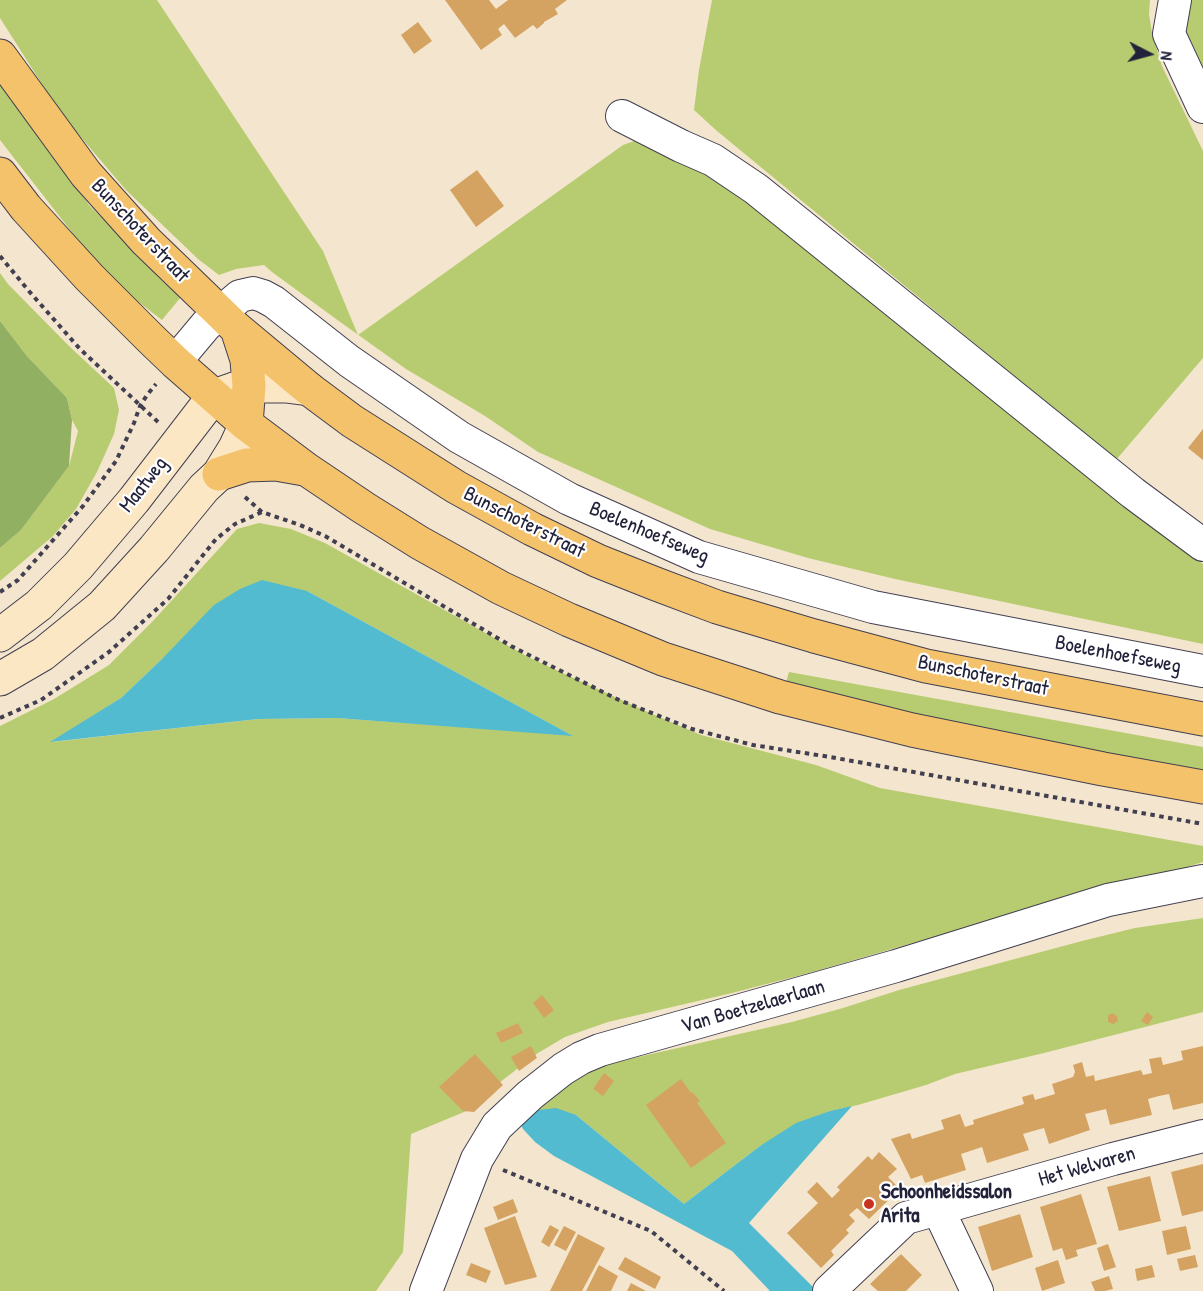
<!DOCTYPE html>
<style>
body{margin:0}
#map{position:relative;width:1203px;height:1291px;overflow:hidden;background:#f4e6ce;font-family:"Patrick Hand",sans-serif}
canvas{display:block}
.north{position:absolute;left:1119px;top:24px;width:60px;height:60px;-webkit-text-stroke:4px #fff;paint-order:stroke;rotate:96deg;font-size:16px;font-weight:700;line-height:24px;text-align:center;color:#22223b}
.north::after{content:'';display:block;margin:auto;width:21px;height:27px;background:#22223b;clip-path:polygon(50% 0,100% 100%,50% 72%,0 100%)}
</style>
<div id="map">
<canvas width="1203" height="1291"></canvas>
<div class="north">N</div>
</div>
<script>
const g = document.querySelector('canvas').getContext('2d');
g.lineJoin = 'round';
function fill(path, color) {
  g.fillStyle = color;
  g.fill(path, 'evenodd');
}
function toPath(rows) {
  const path = new Path2D();
  for (const r of rows) {
    path.moveTo(r[0], r[1]);
    for (let i = 2; i < r.length; i += 2) path.lineTo(r[i], r[i + 1]);
  }
  return path;
}
function trace(path, color, width, dash) {
  g.strokeStyle = color;
  g.lineWidth = width;
  g.lineCap = dash ? 'butt' : 'round';
  g.setLineDash(dash || []);
  g.stroke(path);
}
function drawText(font, color, halo, rows, align = 'center') {
  g.font = font + ' "Patrick Hand",sans-serif';
  g.lineWidth = 4.5;
  g.setLineDash([]);
  g.textBaseline = 'middle';
  g.strokeStyle = halo;
  g.fillStyle = color;
  for (const [text, x, y, turn = 0] of rows) {
    g.save();
    g.translate(x, y);
    g.rotate((+turn || 0) * Math.PI / 180);
    g.textAlign = isNaN(turn) ? turn : align;
    if (halo) g.strokeText(text, 0, 0);
    g.fillText(text, 0, 0);
    g.restore();
  }
}
fill(toPath([
 [0,0,157,0,323,251,358,335,623,145,643,138,701,157,1142,517,1203,564,1203,644,895,579,808,558,710,529,538,452,485,416,406,369,336,319,272,272,264,265,236,269,219,275,198,259,126,190,61,114,0,18],
 [712,0,1150,0,1149,14,1152,33,1162,66,1203,151,1203,358,1116,460,717,131,694,110,699,70],
 [1179,0,1203,0,1203,84,1180,29],
 [0,77,89,205,181,297,162,320,132,297,95,262,0,140],
 [0,273,8,284,68,345,114,388,119,410,114,434,97,472,76,509,53,536,0,581,0,548,21,530,69,466,78,431,72,420,67,398,27,356,0,321],
 [259,523,291,529,325,543,530,658,650,713,701,735,816,765,880,788,1203,846,1203,862,1139,882,1020,912,809,973,732,993,608,1022,565,1037,538,1053,504,1079,479,1100,476,1107,411,1134,403,1252,376,1291,0,1291,0,726,54,699,109,665,152,622,237,529],
 [307,591,571,735,572,735,337,718,258,719,52,742,121,698,163,658],
 [789,672,1203,747,1203,771,1068,747,915,714,786,682],
 [1203,918,1203,1012,1044,1053,955,1074,926,1085,858,1105,830,1111,760,1146,684,1204,576,1115,521,1112,590,1068,792,1022,843,1008,899,990,1082,941,1135,928]
]), '#b7cc70');
fill(toPath([
 [0,321,27,356,67,398,72,420,69,466,21,530,0,548]
]), '#91b062');
fill(toPath([
 [262,580,307,591,573,736,337,718,258,719,50,742,121,698,163,658,214,605,240,589],
 [852,1106,749,1223,817,1291,770,1291,732,1251,554,1156,535,1142,523,1129,517,1117,521,1112,556,1108,576,1115,684,1204,760,1146,796,1123,830,1111]
]), '#52bbcf');
fill(toPath([
 [445,0,489,0,496,9,508,0,567,0,555,9,558,14,544,22,544,23,537,29,533,25,515,38,504,24,498,29,502,35,481,50],
 [418,22,432,41,414,54,401,35],
 [477,170,504,206,476,227,450,190],
 [1203,429,1203,460,1188,448],
 [542,995,554,1010,544,1018,533,1003],
 [1147,1012,1153,1017,1148,1025,1141,1021],
 [1112,1013,1117,1016,1118,1021,1113,1024,1108,1022,1108,1016],
 [518,1023,523,1033,501,1043,496,1033],
 [531,1046,537,1058,519,1071,511,1057],
 [1203,1046,1203,1103,1173,1110,1169,1094,1159,1096,1148,1099,1152,1115,1110,1125,1106,1109,1085,1114,1090,1130,1049,1144,1044,1128,1033,1131,1023,1134,1029,1150,987,1163,982,1147,961,1154,966,1170,925,1183,922,1175,911,1179,891,1139,910,1133,912,1139,944,1129,941,1120,960,1114,965,1127,974,1124,973,1120,1024,1104,1022,1097,1033,1094,1035,1100,1055,1094,1052,1084,1073,1077,1075,1072,1073,1065,1082,1062,1086,1077,1094,1075,1095,1081,1141,1070,1143,1075,1152,1073,1149,1059,1161,1057,1163,1065,1183,1060,1181,1051],
 [475,1054,503,1085,474,1112,463,1111,439,1087],
 [604,1073,614,1081,603,1096,593,1089],
 [681,1079,691,1093,692,1092,700,1101,697,1103,726,1143,691,1168,646,1105],
 [879,1152,897,1169,888,1177,900,1189,869,1219,857,1208,849,1215,855,1221,846,1230,849,1233,831,1251,834,1255,821,1268,787,1233,818,1203,807,1192,817,1182,832,1198,840,1190,837,1187,868,1156,872,1160],
 [1203,1164,1203,1211,1182,1216,1171,1172],
 [1150,1176,1161,1221,1119,1231,1107,1187],
 [1081,1194,1097,1244,1076,1250,1078,1256,1066,1260,1062,1248,1053,1251,1040,1207],
 [513,1199,518,1212,498,1220,493,1207],
 [1020,1214,1033,1257,992,1271,978,1227],
 [515,1216,537,1277,505,1285,484,1228],
 [550,1225,559,1230,549,1247,541,1242],
 [564,1226,576,1232,566,1251,554,1245],
 [1186,1226,1191,1249,1167,1255,1162,1231],
 [578,1234,605,1248,582,1291,550,1291],
 [1108,1244,1116,1267,1104,1271,1097,1248],
 [901,1254,922,1275,906,1291,878,1291,870,1284],
 [1195,1255,1198,1267,1180,1271,1177,1259],
 [625,1257,661,1277,655,1289,618,1269],
 [1058,1260,1065,1283,1042,1291,1035,1268],
 [471,1263,491,1271,486,1283,466,1275],
 [599,1265,618,1276,611,1291,586,1291],
 [1152,1265,1155,1277,1137,1281,1135,1269],
 [1109,1276,1113,1289,1105,1291,1095,1291,1091,1282],
 [631,1283,646,1291,627,1291]
]), '#d4a362');
const minor = toPath([
 [1175,0,1169,34,1203,107],
 [622,116,681,146,713,160,756,189,1133,493,1203,545],
 [175,362,206,325,240,296,253,293,263,296,274,302,349,361,459,437,569,499,699,557,873,607,1203,671],
 [938,1209,977,1291],
 [426,1291,477,1159,497,1126,530,1095,563,1069,581,1058,600,1050,896,966,1108,900,1203,881],
 [829,1291,906,1218,1113,1159,1203,1136]
]);
const secondary = toPath([
 [0,635,39,605,78,566,134,500,214,396,234,389,249,386,286,386,309,389],
 [0,679,43,654,102,606,154,549,204,488,219,474,235,448,246,424]
]);
const primary = toPath([
 [0,56,86,174,146,241,237,329,309,389,352,421,456,487,532,529,598,561,656,584,717,607,814,636,926,666,1203,719],
 [0,174,26,208,89,277,150,338,175,362,246,424,306,469,364,508,420,543,501,588,569,620,663,659,780,697,912,730,1103,769,1203,787],
 [237,329,247,360,249,386,246,424],
 [219,474,247,465,276,464,304,469]
]);
trace(minor, '#423f51', 34);
trace(secondary, '#423f51', 35);
trace(primary, '#423f51', 35);
trace(toPath([
 [0,256,28,290,80,349,158,422],
 [245,497,262,512,300,525,325,536,511,646,619,700,692,729,753,745,830,757,1203,824],
 [0,592,18,580,83,506,116,461,134,423,140,406,147,395,156,384],
 [0,718,41,700,109,652,168,599,216,539,235,524,262,512],
 [503,1170,651,1231,724,1291]
]), '#423f51', 4, [4.5, 4.5]);
trace(minor, '#fff', 32);
trace(secondary, '#fbe7c3', 33);
trace(primary, '#f4c26a', 33);
for (const [x, y, r, color] of [
 [869,1204,6,"#c8321e"]
]) {
  const dot = new Path2D();
  dot.arc(x, y, r, 0, 2 * Math.PI);
  g.fillStyle = color;
  g.fill(dot);
  trace(dot, '#fff', 2);
}
drawText('21px', '#22223b', '#fff', [
 ["Bunschoterstraat",140,231,47],
 ["Maatweg",144,485,-52],
 ["Bunschoterstraat",524,523,27],
 ["Boelenhoefseweg",649,533,23],
 ["Boelenhoefseweg",1118,655,11],
 ["Bunschoterstraat",983,676,12],
 ["Van Boetzelaerlaan",753,1007,-16],
 ["Het Welvaren",1087,1167,-16]
]);
drawText('bold 21px', '#22223b', '#fff', [
 ["Schoonheidssalon",881,1192],
 ["Arita",881,1216]
], 'left');
</script>
